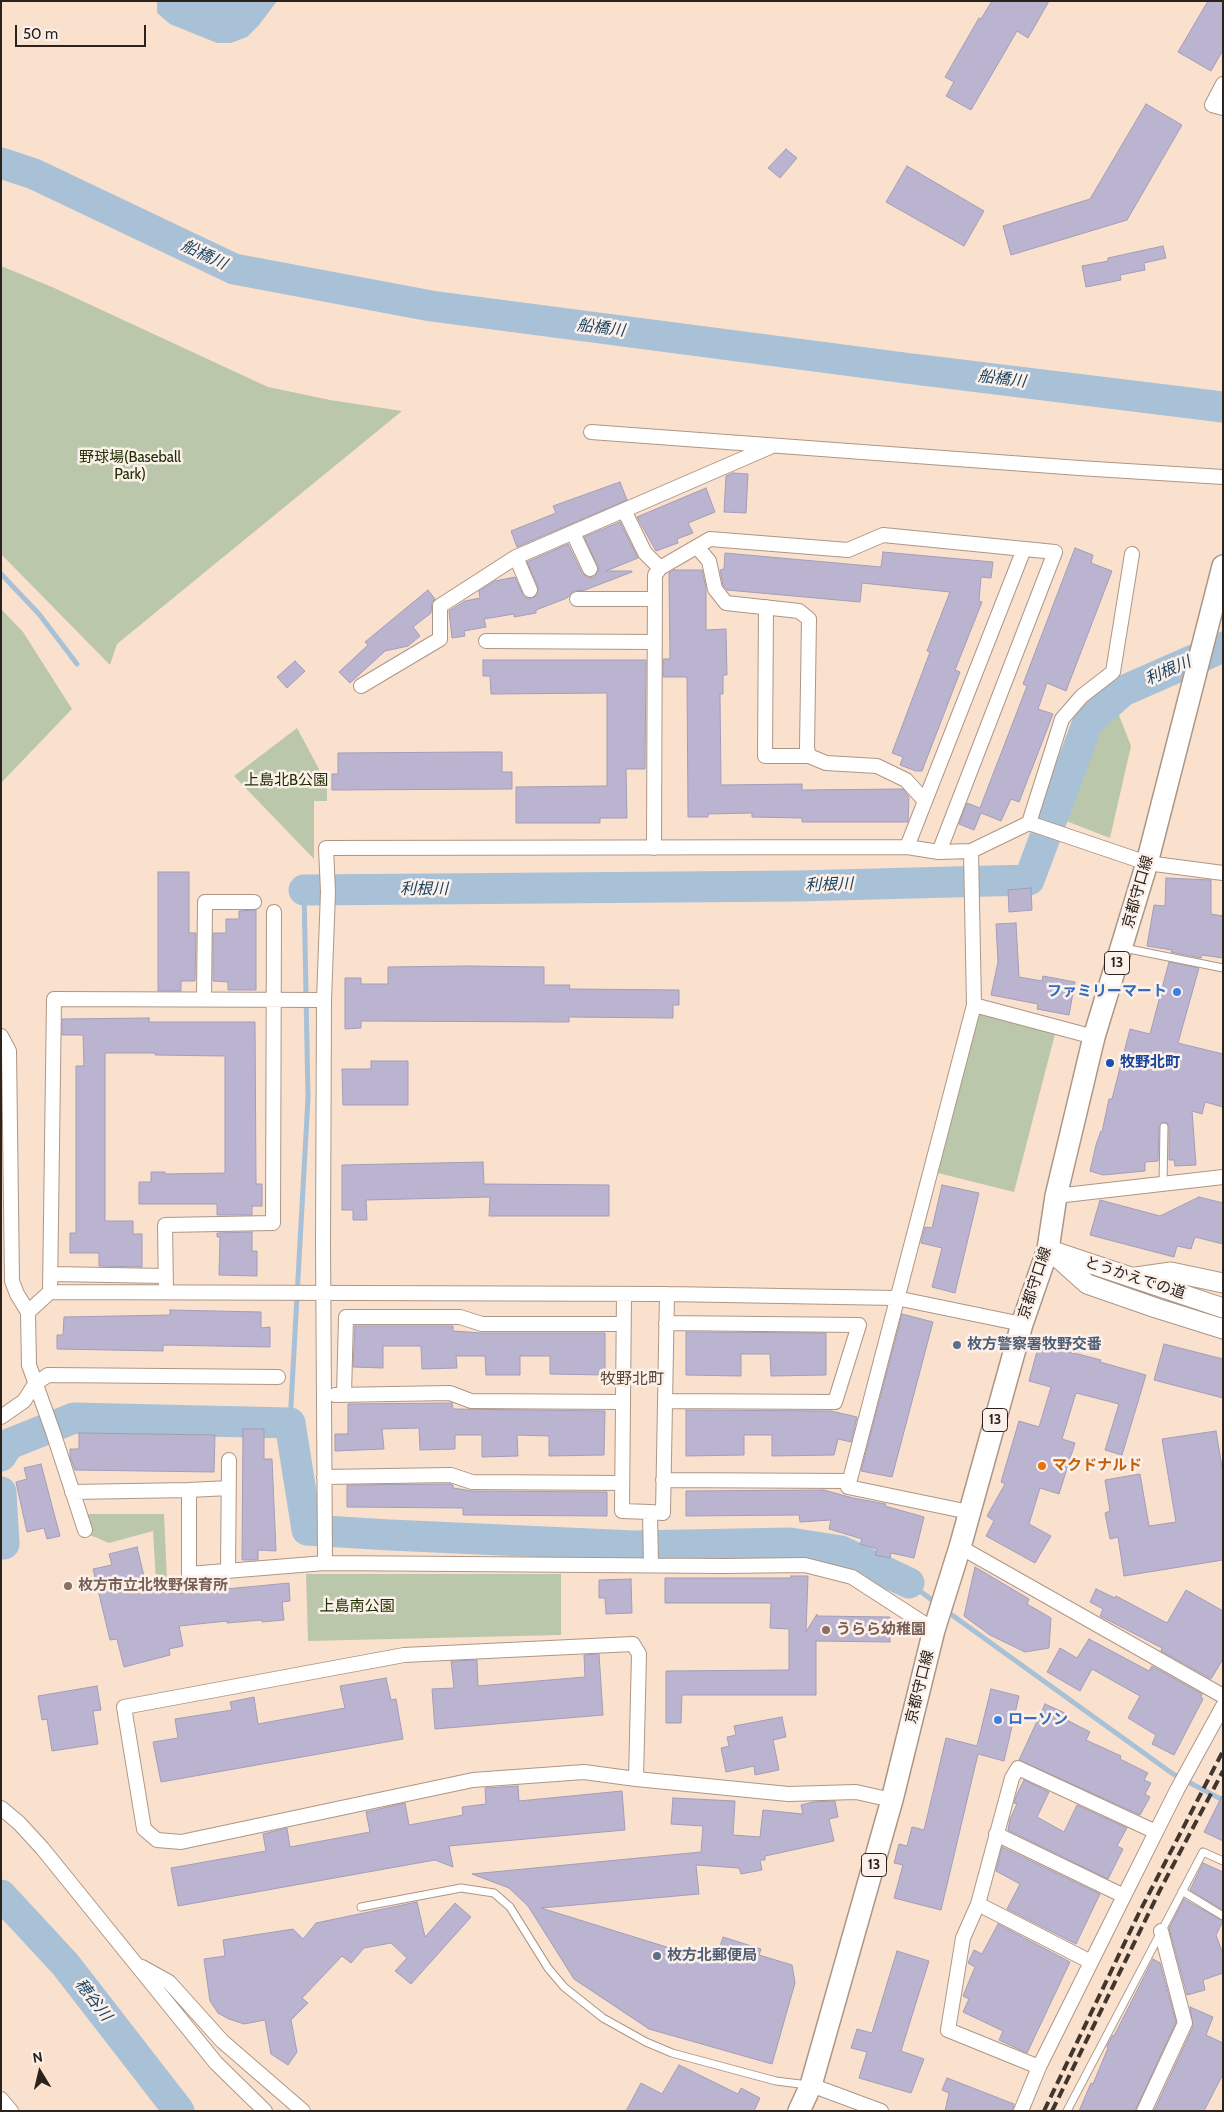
<!DOCTYPE html>
<meta charset="utf-8">
<style>
body{margin:0}
#map{position:relative;width:1224px;height:2112px;overflow:hidden;background:#fae1ce;font-family:Cabin,sans-serif}
canvas{display:block}
.frame{position:absolute;inset:0;border:2px solid #2b221b;pointer-events:none}
.north{position:absolute;left:15px;top:2047px;width:50px;height:50px;-webkit-text-stroke:4px #fbf1ea;paint-order:stroke;rotate:351deg;font-size:14px;font-weight:700;line-height:20px;text-align:center;color:#2b221b}
.north::after{content:'';display:block;margin:auto;width:18px;height:22px;background:#2b221b;clip-path:polygon(50% 0,100% 100%,50% 72%,0 100%)}
.scale{position:absolute;left:15px;top:25px;width:131px;height:22px;box-sizing:border-box;border:2px solid #2b221b;border-top:0;padding-left:6px;font-size:15px;line-height:18px;white-space:nowrap;color:#2b221b;-webkit-text-stroke:4px #fbf1ea;paint-order:stroke}
</style>
<div id="map">
<canvas width="1224" height="2112"></canvas>
<div class="frame"></div>
<div class="north">N</div>
<div class="scale">50 m</div>
</div>
<script>
const g = document.querySelector('canvas').getContext('2d');
g.lineJoin = 'round';
function fill(path, color) {
  g.fillStyle = color;
  g.fill(path, 'evenodd');
}
function toPath(rows) {
  const path = new Path2D();
  for (const r of rows) {
    path.moveTo(r[0], r[1]);
    for (let i = 2; i < r.length; i += 2) path.lineTo(r[i], r[i + 1]);
  }
  return path;
}
function trace(path, color, width, dash) {
  g.strokeStyle = color;
  g.lineWidth = width;
  g.lineCap = dash ? 'butt' : 'round';
  g.setLineDash(dash || []);
  g.stroke(path);
}
function drawText(font, color, halo, rows, align = 'center') {
  g.font = font + ' Cabin,"Noto Sans JP",sans-serif';
  g.lineWidth = 5;
  g.setLineDash([]);
  g.textBaseline = 'middle';
  g.strokeStyle = halo;
  g.fillStyle = color;
  for (const [text, x, y, turn = 0] of rows) {
    g.save();
    g.translate(x, y);
    g.rotate((+turn || 0) * Math.PI / 180);
    g.textAlign = isNaN(turn) ? turn : align;
    if (halo) g.strokeText(text, 0, 0);
    g.fillText(text, 0, 0);
    g.restore();
  }
}
fill(toPath([
 [1,266,52,287,268,387,330,400,402,411,117,644,110,665,1,554],
 [1,609,23,632,72,709,1,783],
 [1117,710,1131,746,1110,838,1061,819,1092,731],
 [297,728,327,784,327,801,314,801,314,859,234,776],
 [979,1013,1055,1034,1014,1192,938,1173],
 [87,1514,164,1514,167,1581,156,1581,153,1531,109,1543,90,1535],
 [306,1574,561,1574,561,1635,308,1641]
]), '#bbc7ab');
fill(toPath([
 [157,1,277,1,259,25,247,37,231,43,217,43,170,24,157,13]
]), '#a8c1d6');
trace(toPath([
 [1,574,39,614,77,664],
 [290,1423,308,1098,304,890],
 [909,1583,936,1603],
 [945,1610,1173,1774,1223,1800]
]), '#a8c1d6', 5);
trace(toPath([
 [1,163,34,174,234,269,431,306,905,368,1223,407],
 [304,890,798,886,1029,880,1088,722,1123,691,1223,647],
 [1,1456,9,1444,74,1418,290,1423,307,1530,390,1535,634,1546,790,1543,841,1551,909,1583],
 [1,1492,4,1544],
 [1,1895,65,1964,179,2111]
]), '#a8c1d6', 31);
const building = toPath([
 [992,1,1049,1,1028,38,1017,31,971,110,946,96,954,82,945,77,979,18,981,19,992,1],
 [1208,1,1223,1,1223,50,1211,71,1178,52,1208,1],
 [1146,104,1182,125,1127,220,1011,255,1003,226,1090,199,1146,104],
 [786,149,797,158,780,178,768,168,786,149],
 [907,166,984,211,964,246,886,202,907,166],
 [1163,246,1166,258,1144,263,1145,270,1120,275,1121,280,1086,287,1082,266,1108,261,1108,258,1163,246],
 [733,473,748,474,746,513,724,512,726,476,733,473],
 [620,482,627,500,517,547,511,531,556,513,553,506,620,482],
 [706,488,715,512,688,523,693,533,677,539,678,543,656,551,637,517,706,488],
 [620,522,638,558,606,571,632,571,632,572,585,590,573,591,567,598,536,610,536,613,514,617,514,614,484,619,486,627,464,631,465,636,452,638,449,611,465,601,480,598,479,591,495,581,515,577,524,597,529,599,537,596,538,587,527,562,568,544,582,573,589,578,594,577,599,570,598,566,584,537,620,522],
 [1075,548,1093,555,1091,563,1112,571,1066,691,1047,683,1038,709,1053,714,1019,802,1011,799,1001,821,981,813,974,830,959,824,967,803,980,808,1027,686,1023,684,1075,548],
 [883,552,993,562,991,578,981,577,979,601,982,602,955,670,960,672,922,771,916,771,900,765,903,757,892,753,930,652,927,651,950,592,862,583,860,602,727,590,723,585,720,570,724,569,725,553,881,567,883,552],
 [674,570,702,570,706,588,706,630,726,629,727,675,723,675,723,694,720,694,721,785,802,784,802,790,903,789,909,797,908,822,802,822,802,818,752,817,752,813,708,814,708,817,688,817,687,677,663,677,663,659,670,659,669,573,674,570],
 [428,590,435,599,432,602,431,613,413,627,420,636,408,646,385,651,350,683,339,672,368,645,365,642,428,590],
 [483,660,646,660,645,769,626,769,627,818,600,818,600,823,516,823,516,787,607,786,607,693,491,694,490,676,483,676,483,660],
 [295,661,305,671,287,688,277,677,295,661],
 [480,752,502,752,502,772,512,772,512,789,332,790,332,774,338,774,338,753,480,752],
 [158,872,189,872,189,933,196,933,195,981,181,981,181,991,158,991,158,872],
 [1166,878,1211,880,1211,914,1223,916,1223,958,1202,955,1201,958,1171,952,1172,950,1147,946,1154,905,1165,906,1166,878],
 [1031,888,1032,910,1009,912,1008,890,1031,888],
 [256,910,256,990,228,990,228,982,213,981,213,933,226,933,226,919,239,919,239,911,256,910],
 [1016,923,1019,977,1042,981,1043,976,1075,982,1069,1015,1037,1009,1038,1004,991,995,998,962,996,924,1016,923],
 [1169,962,1199,968,1178,1043,1223,1054,1223,1107,1205,1102,1202,1114,1192,1111,1196,1165,1175,1166,1174,1160,1169,1160,1169,1127,1167,1123,1164,1122,1159,1127,1158,1161,1145,1162,1145,1171,1103,1175,1090,1171,1096,1145,1101,1131,1102,1132,1109,1099,1112,1099,1130,1029,1150,1034,1169,962],
 [466,966,544,967,544,985,570,985,569,989,679,990,679,1005,673,1005,673,1018,569,1017,569,1022,361,1021,361,1028,345,1029,345,978,361,978,361,984,388,984,388,967,466,966],
 [149,1018,149,1022,255,1022,256,1184,262,1184,262,1206,252,1206,252,1215,217,1215,217,1204,139,1204,139,1182,151,1182,151,1172,165,1172,165,1174,225,1173,225,1056,155,1055,155,1053,105,1053,105,1221,133,1221,133,1234,142,1234,142,1267,99,1266,99,1253,70,1253,70,1233,76,1233,76,1066,84,1066,83,1035,62,1035,62,1019,149,1018],
 [371,1061,408,1061,408,1105,343,1105,342,1069,371,1069,371,1061],
 [483,1162,484,1184,609,1185,609,1216,489,1216,490,1197,366,1200,367,1220,353,1220,353,1210,342,1210,342,1165,483,1162],
 [942,1185,979,1193,955,1293,932,1287,942,1248,921,1243,925,1227,932,1228,942,1185],
 [1199,1197,1223,1203,1223,1244,1195,1237,1191,1249,1177,1246,1174,1257,1090,1235,1100,1200,1160,1216,1199,1197],
 [252,1232,252,1251,257,1251,257,1276,219,1275,220,1237,217,1237,217,1233,252,1232],
 [170,1310,261,1312,261,1328,270,1327,270,1347,163,1345,163,1351,57,1349,57,1335,63,1335,64,1317,170,1315,170,1310],
 [902,1314,933,1322,892,1477,861,1471,902,1314],
 [355,1326,453,1326,453,1331,482,1333,605,1333,605,1375,550,1374,550,1356,520,1356,520,1375,486,1375,485,1356,456,1356,457,1368,422,1369,421,1346,383,1346,383,1368,353,1367,355,1326],
 [686,1332,826,1333,826,1375,771,1376,770,1354,741,1354,741,1376,686,1375,686,1332],
 [1039,1344,1101,1360,1100,1362,1146,1375,1122,1455,1105,1450,1119,1404,1076,1393,1062,1439,1075,1443,1059,1494,1040,1488,1029,1524,1051,1536,1035,1563,986,1536,994,1521,987,1516,1005,1484,1001,1482,1019,1421,1039,1427,1051,1387,1029,1381,1039,1344],
 [1164,1344,1223,1359,1223,1398,1154,1380,1164,1344],
 [452,1403,453,1409,605,1411,604,1455,549,1456,549,1436,517,1435,518,1456,482,1457,482,1435,455,1435,455,1449,420,1450,419,1428,382,1429,384,1449,335,1451,335,1434,348,1434,348,1404,452,1403],
 [686,1410,831,1411,857,1417,851,1442,838,1439,834,1455,772,1456,772,1435,744,1435,744,1455,686,1456,686,1410],
 [243,1429,264,1429,264,1459,272,1459,276,1551,258,1550,258,1560,242,1560,243,1429],
 [1216,1431,1223,1473,1223,1560,1124,1576,1118,1537,1110,1539,1105,1513,1110,1511,1105,1480,1140,1474,1149,1526,1176,1522,1162,1439,1216,1431],
 [79,1433,215,1435,214,1472,75,1470,70,1457,70,1449,79,1449,79,1433],
 [41,1464,60,1536,47,1539,44,1528,27,1532,16,1482,27,1479,24,1468,41,1464],
 [450,1484,453,1485,453,1488,472,1491,607,1492,607,1516,463,1515,463,1508,347,1507,347,1485,450,1484],
 [824,1490,853,1498,886,1504,885,1506,924,1517,914,1558,891,1553,890,1558,875,1555,877,1549,860,1544,862,1539,829,1529,831,1520,800,1522,799,1515,686,1516,686,1491,824,1490],
 [137,1547,148,1592,172,1589,173,1594,289,1583,290,1601,282,1602,284,1620,262,1622,262,1620,227,1623,227,1621,179,1626,183,1646,169,1649,170,1655,124,1667,117,1639,110,1640,93,1569,112,1565,109,1554,137,1547],
 [975,1567,1029,1599,1027,1604,1051,1618,1049,1648,1025,1652,990,1635,964,1616,975,1567],
 [791,1576,808,1576,806,1632,817,1614,817,1616,890,1617,890,1642,816,1641,816,1695,682,1695,681,1723,666,1723,666,1671,789,1670,789,1629,770,1628,771,1603,665,1603,665,1578,791,1578,791,1576],
 [631,1579,632,1613,606,1614,605,1598,599,1598,599,1580,631,1579],
 [1096,1589,1115,1598,1116,1596,1167,1623,1186,1590,1223,1611,1223,1659,1211,1679,1161,1651,1162,1648,1100,1616,1103,1609,1090,1602,1096,1589],
 [1089,1639,1149,1671,1152,1666,1202,1694,1201,1697,1203,1699,1174,1755,1152,1744,1156,1735,1128,1718,1140,1696,1092,1669,1080,1691,1047,1672,1060,1648,1077,1658,1089,1639],
 [599,1654,603,1715,435,1729,432,1689,454,1688,451,1661,477,1660,478,1686,585,1677,584,1655,599,1654],
 [386,1678,391,1700,396,1699,403,1739,161,1782,153,1742,178,1738,175,1719,232,1710,230,1702,254,1697,258,1724,345,1708,340,1686,386,1678],
 [97,1686,101,1710,93,1711,98,1744,52,1751,47,1719,42,1720,38,1696,97,1686],
 [991,1689,1019,1696,1004,1761,978,1754,941,1910,894,1898,903,1865,894,1863,899,1844,907,1846,912,1827,924,1830,946,1738,977,1746,991,1689],
 [1045,1704,1067,1714,1065,1719,1090,1732,1086,1740,1121,1756,1120,1759,1148,1773,1144,1780,1151,1783,1145,1794,1150,1797,1140,1815,1019,1760,1045,1704],
 [782,1717,786,1737,773,1740,779,1770,755,1775,754,1766,726,1772,721,1748,729,1746,727,1737,736,1735,734,1726,782,1717],
 [1024,1780,1049,1792,1037,1817,1064,1832,1077,1805,1127,1828,1117,1846,1123,1849,1108,1879,1008,1830,1010,1819,1017,1804,1014,1803,1017,1794,1024,1780],
 [518,1786,519,1801,622,1791,625,1830,449,1846,453,1867,435,1860,178,1906,171,1868,266,1851,263,1834,287,1828,290,1847,370,1832,366,1812,405,1803,409,1825,463,1815,462,1807,486,1804,485,1788,518,1786],
 [1223,1794,1223,1841,1204,1832,1223,1794],
 [673,1798,735,1801,733,1835,760,1837,763,1810,803,1814,801,1805,813,1802,835,1801,838,1817,829,1819,834,1841,765,1856,765,1860,760,1860,762,1870,741,1874,739,1868,696,1865,699,1894,541,1908,715,1962,723,1937,761,1949,759,1955,792,1965,795,1983,772,2064,649,2029,574,1979,528,1906,509,1888,472,1874,701,1852,703,1826,671,1824,673,1798],
 [1002,1847,1100,1894,1076,1944,1007,1909,1020,1884,996,1871,1002,1847],
 [1203,1863,1223,1872,1223,1910,1190,1890,1203,1863],
 [1184,1899,1223,1921,1216,1935,1223,1954,1223,1973,1203,1980,1205,1990,1187,1995,1169,1928,1184,1899],
 [417,1902,425,1937,455,1903,471,1917,411,1984,395,1971,407,1958,391,1943,364,1948,351,1963,342,1956,302,1998,308,2003,291,2020,297,2052,288,2065,271,2054,265,2020,244,2024,229,2019,218,2013,210,2001,204,1959,225,1956,223,1940,293,1929,303,1939,316,1923,417,1902],
 [998,1924,1070,1962,1027,2053,999,2040,1003,2031,963,2012,969,1999,963,1996,975,1967,968,1963,974,1950,982,1954,998,1924],
 [897,1951,929,1961,901,2051,924,2059,911,2093,859,2078,867,2052,851,2048,857,2029,872,2033,897,1951],
 [1153,1959,1160,1963,1176,2022,1135,2111,1079,2111,1091,2083,1093,2084,1108,2048,1107,2047,1108,2044,1113,2035,1114,2036,1153,1959],
 [1190,2007,1213,2017,1206,2035,1223,2043,1223,2074,1204,2111,1154,2111,1193,2027,1190,2007],
 [679,2065,738,2094,741,2088,760,2098,754,2111,626,2111,641,2083,662,2094,679,2065],
 [947,2078,1014,2104,1012,2111,945,2111,949,2093,942,2090,947,2078]
]);
fill(building, '#bab4d1');
trace(building, '#a39db7', 1);
const lane = toPath([
 [1124,948,1223,968],
 [1163,1184,1164,1127],
 [1182,1891,1223,1916],
 [361,1907,461,1888,494,1893,510,1907,548,1968,564,1987,603,2018,646,2042,672,2053,776,2081,808,2085],
 [1067,2111,1203,1852,1223,1861]
]);
const street = toPath([
 [1223,84,1212,105,1223,108],
 [591,432,1079,468,1223,477],
 [624,510,645,553,660,568],
 [573,533,590,569],
 [697,547,709,561,715,589,726,603,799,611,809,619,807,748,809,756,826,763,877,766,906,780,925,801],
 [516,557,530,590],
 [577,599,655,599],
 [766,607,765,756,809,756],
 [486,641,655,642],
 [361,686,440,639,440,606,516,557,770,447],
 [1029,823,1062,719,1082,696,1113,672,1132,554],
 [907,847,1024,549],
 [654,848,655,575,660,568,710,539,848,550,883,535,1055,552,939,852],
 [204,999,205,902,254,902],
 [974,1005,1094,1037],
 [1,1036,9,1051,12,1281,17,1294,28,1312],
 [1056,1196,1223,1177],
 [51,1274,166,1276],
 [50,1292,54,999,324,1000],
 [166,1292,165,1225,273,1223,274,912],
 [624,1294,622,1511,650,1512],
 [335,1395,450,1393,471,1401,623,1402],
 [344,1395,346,1317,460,1317,482,1324,624,1324],
 [665,1401,835,1402,859,1325,666,1323],
 [1,1417,24,1401,35,1384,48,1375,278,1377],
 [324,1477,451,1475,472,1482,622,1483],
 [663,1480,849,1481],
 [189,1490,229,1488],
 [72,1492,189,1490,189,1574,325,1563,724,1566,805,1565,852,1577,934,1630],
 [969,1512,848,1487,974,1005,971,851],
 [85,1530,53,1432,29,1365,28,1312,50,1292,667,1294,896,1298,1022,1324],
 [960,1547,1223,1696],
 [325,1563,323,1242,324,1000,328,892,326,848,907,847,939,852,971,851,1029,823,1147,863,1223,873],
 [651,1565,650,1512,663,1513,667,1294],
 [228,1571,229,1460],
 [633,1644,639,1654,636,1779,584,1772,473,1780,181,1842,157,1840,144,1829,124,1707,404,1655,633,1644],
 [636,1779,788,1794,856,1792,892,1800],
 [1,1808,19,1823,42,1848,216,2063,265,2111],
 [996,1834,1124,1896],
 [978,1904,1091,1962],
 [142,1967,169,1982,222,2041,303,2111],
 [1039,2067,948,2030,963,1938,978,1904,1012,1778,1018,1768,1156,1832],
 [811,2085,881,2111],
 [1,2099,11,2111],
 [1021,2111,1039,2067,1124,1896,1177,1790,1223,1706],
 [1144,2111,1185,2023,1161,1931]
]);
const secondary = toPath([
 [1048,1249,1087,1284,1156,1308,1223,1329],
 [1056,1252,1223,1308],
 [1136,1277,1171,1272,1223,1283]
]);
const primary = toPath([
 [799,2111,811,2085,892,1800,934,1630,960,1547,1022,1324,1048,1249,1056,1196,1094,1037,1147,863,1223,566]
]);
trace(lane, '#ae9685', 9);
trace(street, '#ae9685', 16);
trace(secondary, '#ae9685', 21);
trace(primary, '#ae9685', 24);
trace(lane, '#fff', 7);
trace(street, '#fff', 14);
trace(secondary, '#fff', 19);
trace(primary, '#fff', 21);
trace(toPath([
 [1044,2111,1140,1911,1223,1751],
 [1052,2111,1160,1890,1223,1771]
]), '#41362e', 4, [10, 5]);
for (const [x, y, r, color] of [
 [1177,992,5,"#3f7fe0"],
 [1110,1063,5,"#1a4fb4"],
 [957,1345,5,"#5c6f8a"],
 [1042,1466,5,"#e8710a"],
 [68,1586,5,"#8d6e63"],
 [826,1630,5,"#8d6e63"],
 [998,1720,5,"#3f7fe0"],
 [657,1956,5,"#5c6f8a"]
]) {
  const dot = new Path2D();
  dot.arc(x, y, r, 0, 2 * Math.PI);
  g.fillStyle = color;
  g.fill(dot);
  trace(dot, '#fbf1ea', 2);
}
for (const [x, y, w] of [
 [1117,963,25],
 [995,1420,25],
 [874,1865,25]
]) {
  const box = new Path2D();
  box.roundRect(x - w / 2, y - 11.5, w, 23, 4);
  g.fillStyle = '#fbf1ea';
  g.fill(box);
  trace(box, '#2b221b', 1);
}
drawText('bold 14px', '#2b221b', null, [
 ["13",1117,963],
 ["13",995,1420],
 ["13",874,1865]
]);
drawText('15px', '#202f02', '#fbf1ea', [
 ["野球場(Baseball",130,458],
 ["Park)",130,475],
 ["上島北B公園",286,781],
 ["上島南公園",357,1607]
]);
drawText('15px', '#2b221b', '#fbf1ea', [
 ["京都守口線",1138,892,-74],
 ["とうかえでの道",1135,1278,18],
 ["京都守口線",1035,1283,-72],
 ["京都守口線",920,1687,-76]
]);
drawText('bold 15px', '#366cbe', '#fbf1ea', [
 ["ファミリーマート",1167,992],
 ["ローソン",1008,1720,"left"]
], 'right');
drawText('bold 15px', '#164399', '#fbf1ea', [
 ["牧野北町",1120,1063]
], 'left');
drawText('bold 15px', '#4e5e75', '#fbf1ea', [
 ["枚方警察署牧野交番",967,1345],
 ["枚方北郵便局",667,1956]
], 'left');
drawText('bold 15px', '#c56008', '#fbf1ea', [
 ["マクドナルド",1052,1466]
], 'left');
drawText('bold 15px', '#785e54', '#fbf1ea', [
 ["枚方市立北牧野保育所",78,1586],
 ["うらら幼稚園",836,1630]
], 'left');
drawText('italic 16px', '#1b4463', '#fbf1ea', [
 ["船橋川",204,255,25],
 ["船橋川",601,328,7],
 ["船橋川",1002,379,7],
 ["利根川",1168,671,-24],
 ["利根川",829,885,-2],
 ["利根川",424,889],
 ["穂谷川",93,2000,52]
]);
drawText('16px', '#5d4839', '#fbf1ea', [
 ["牧野北町",632,1379]
]);
</script>
